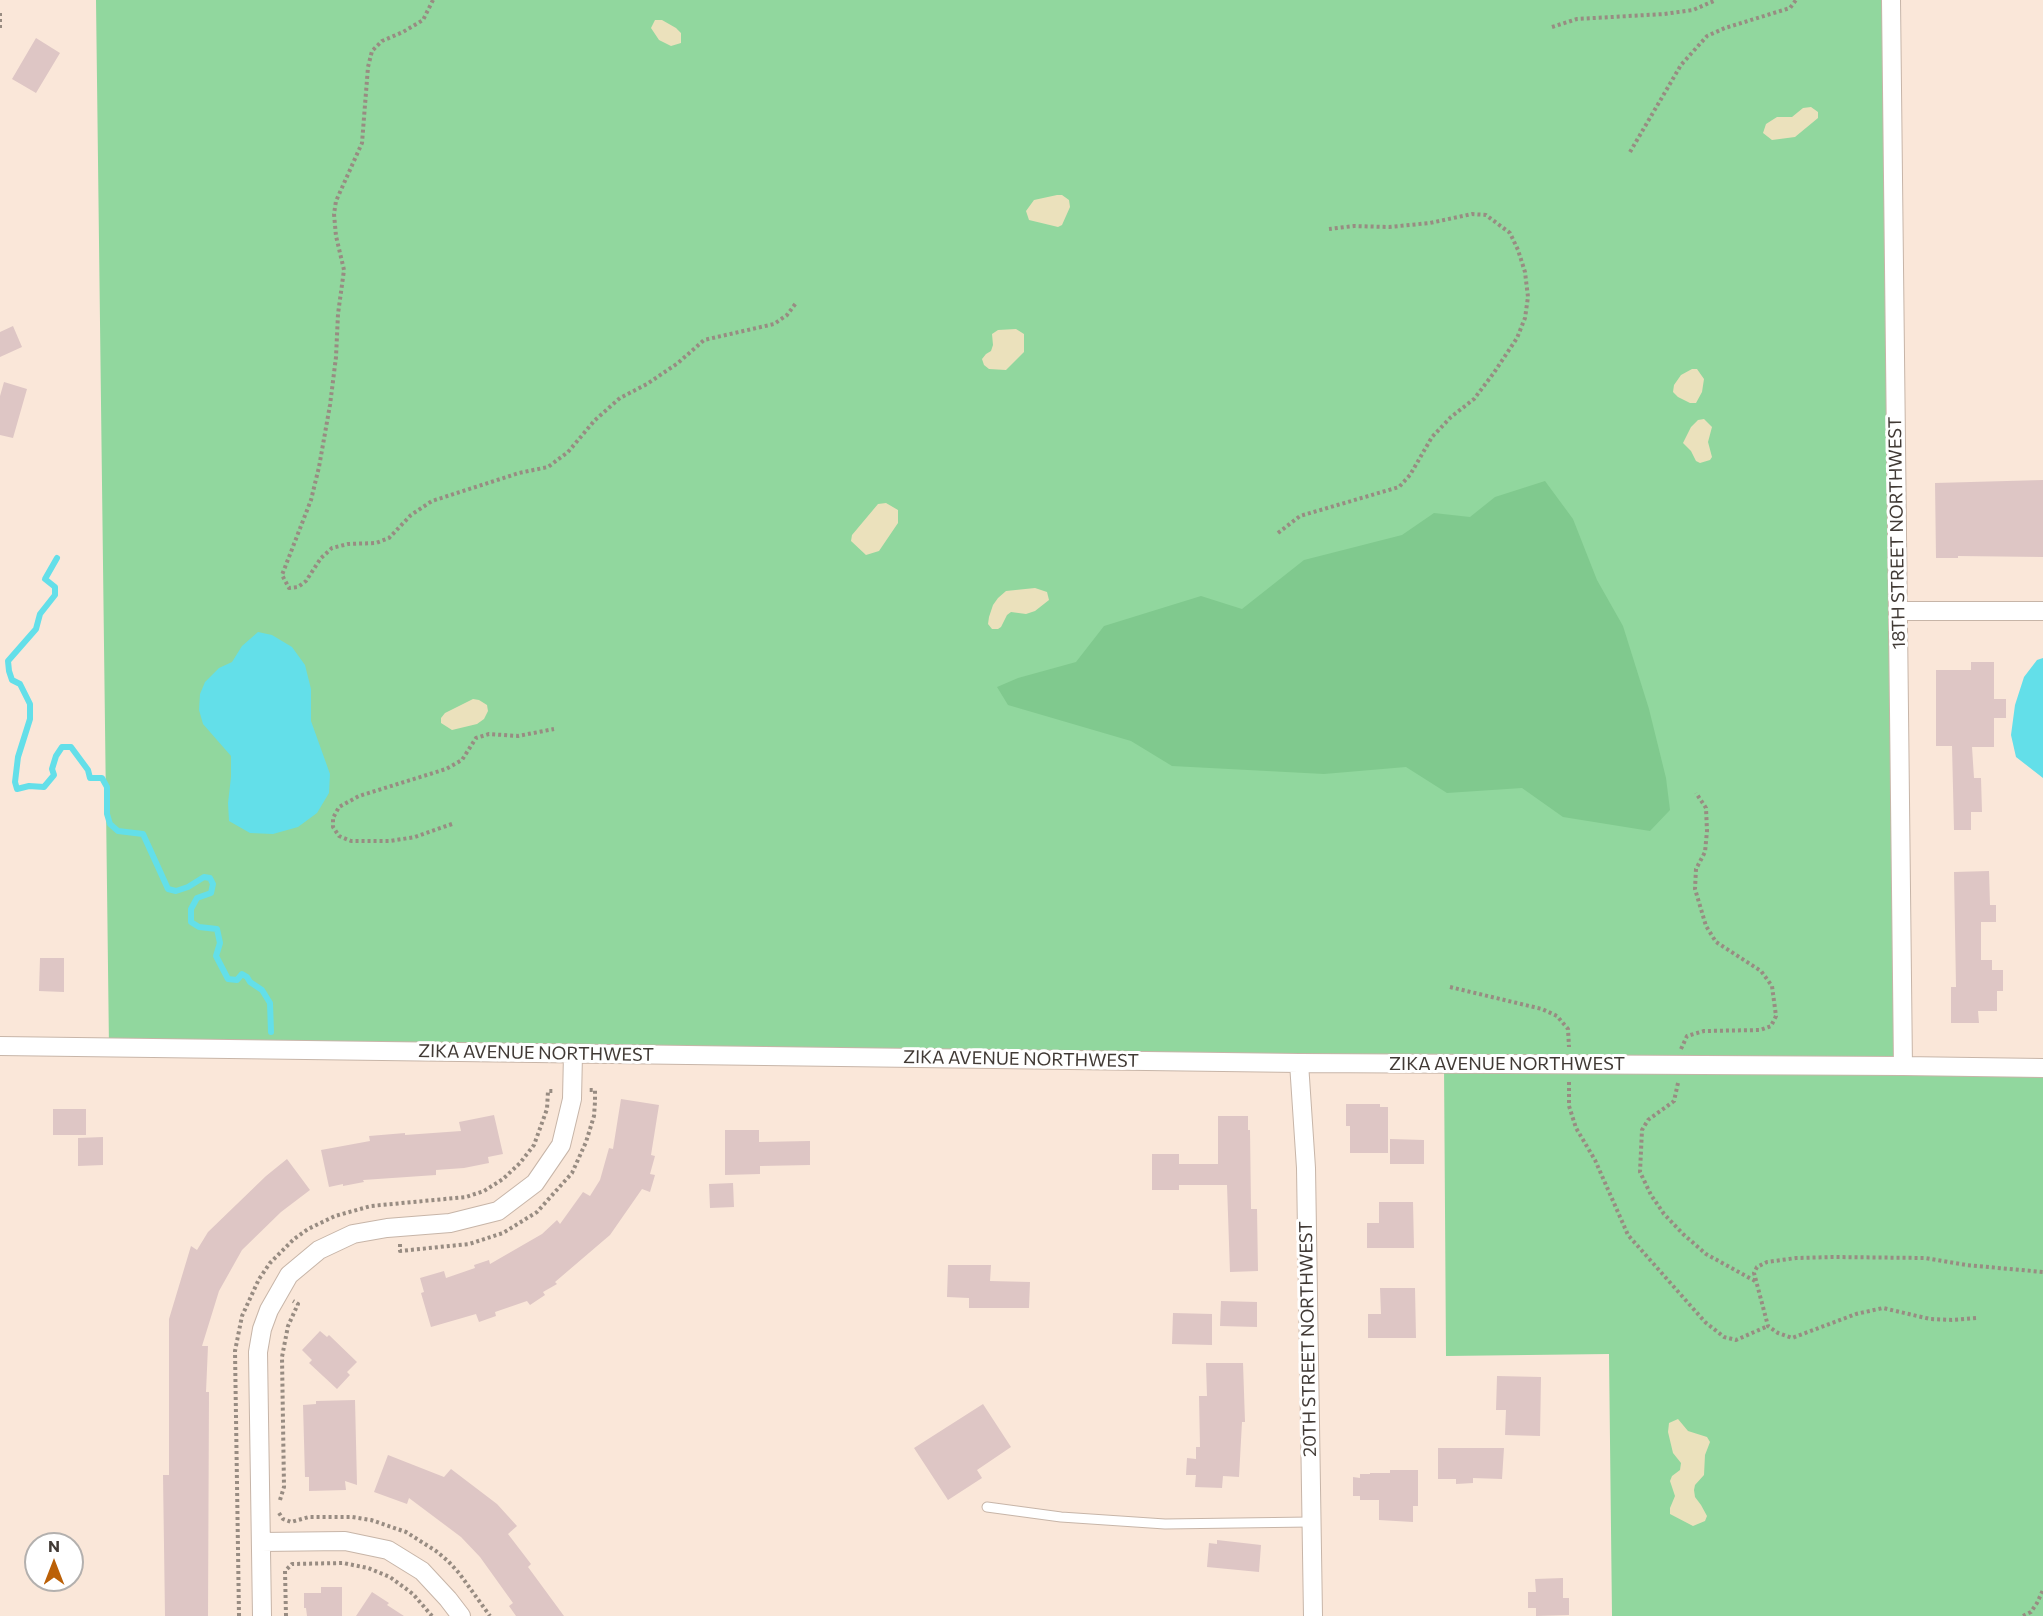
<!DOCTYPE html>
<style>
body{margin:0}
#map{position:relative;width:2043px;height:1616px;overflow:hidden;background:#fae7d9;font-family:Commissioner,sans-serif}
canvas{display:block}
.north{position:absolute;left:24px;top:1532px;width:60px;height:60px;box-sizing:border-box;background:#fff;border:2px solid #b3b0ae;border-radius:50%;rotate:0deg;font-size:16px;font-weight:700;line-height:24px;text-align:center;color:#413a35}
.north::after{content:'';display:block;margin:auto;width:21px;height:27px;background:#bb6007;clip-path:polygon(50% 0,100% 100%,50% 72%,0 100%)}
</style>
<div id="map">
<canvas width="2043" height="1616"></canvas>
<div class="north">N</div>
</div>
<script>
const g = document.querySelector('canvas').getContext('2d');
g.lineJoin = 'round';
function fill(path, color) {
  g.fillStyle = color;
  g.fill(path, 'evenodd');
}
function toPath(rows) {
  const path = new Path2D();
  for (const r of rows) {
    path.moveTo(r[0], r[1]);
    for (let i = 2; i < r.length; i += 2) path.lineTo(r[i], r[i + 1]);
  }
  return path;
}
function trace(path, color, width, dash) {
  g.strokeStyle = color;
  g.lineWidth = width;
  g.lineCap = dash ? 'butt' : 'round';
  g.setLineDash(dash || []);
  g.stroke(path);
}
function drawText(font, color, halo, rows, align = 'center') {
  g.font = font + ' Commissioner,sans-serif';
  g.lineWidth = 6;
  g.setLineDash([]);
  g.textBaseline = 'middle';
  g.strokeStyle = halo;
  g.fillStyle = color;
  for (const [text, x, y, turn = 0] of rows) {
    g.save();
    g.translate(x, y);
    g.rotate((+turn || 0) * Math.PI / 180);
    g.textAlign = isNaN(turn) ? turn : align;
    if (halo) g.strokeText(text, 0, 0);
    g.fillText(text, 0, 0);
    g.restore();
  }
}
fill(toPath([
 [96,0,1891,0,1903,1065,2043,1070,2043,1616,1612,1616,1609,1354,1446,1356,1444,1064,109,1047]
]), '#91d79e');
fill(toPath([
 [1545,481,1573,519,1597,580,1623,626,1649,709,1666,778,1670,810,1650,831,1563,817,1522,788,1447,793,1406,767,1324,774,1172,766,1131,741,1008,705,997,687,1018,678,1076,662,1104,626,1201,596,1242,609,1304,560,1402,535,1434,513,1470,517,1495,497]
]), '#80c98e');
fill(toPath([
 [655,20,662,20,676,28,681,33,681,43,671,46,659,40,651,28],
 [1811,107,1818,112,1818,118,1795,137,1772,140,1763,133,1766,124,1777,117,1792,117,1803,108],
 [1057,195,1062,195,1069,200,1070,207,1062,225,1058,227,1029,220,1026,211,1034,200],
 [1016,329,1024,334,1024,352,1006,370,989,369,984,365,982,359,986,354,991,351,993,345,992,334,998,330],
 [1692,369,1697,369,1704,379,1702,392,1696,403,1690,403,1678,397,1673,392,1674,385,1681,375],
 [1704,419,1712,427,1708,442,1712,457,1710,460,1700,463,1696,461,1691,451,1683,443,1691,427,1698,420],
 [886,503,898,510,898,523,879,551,866,555,851,541,852,535,878,504],
 [1035,588,1047,592,1049,600,1035,611,1026,614,1011,612,1007,615,1001,627,998,629,992,629,988,624,989,617,993,605,998,598,1006,591],
 [473,699,479,700,487,705,488,711,484,719,477,724,452,730,441,723,441,718,445,713],
 [1678,1419,1688,1431,1707,1437,1710,1442,1705,1455,1704,1475,1695,1485,1694,1490,1695,1497,1701,1505,1707,1516,1705,1521,1693,1526,1670,1514,1670,1508,1675,1496,1670,1481,1672,1476,1680,1470,1681,1463,1673,1453,1668,1432,1669,1423]
]), '#ebe1bc');
fill(toPath([
 [258,632,272,635,292,647,305,665,311,689,311,721,330,774,329,793,317,813,298,827,273,834,250,833,229,821,228,803,231,777,231,756,203,724,199,710,200,694,205,682,219,668,232,662,242,646],
 [2043,658,2043,778,2016,757,2011,735,2015,705,2024,677,2037,660]
]), '#63dfe9');
trace(toPath([
 [57,558,45,579,55,587,55,595,40,614,36,629,8,661,9,671,12,680,20,684,30,704,30,719,18,757,15,782,17,789,29,786,44,787,54,775,52,769,56,756,62,747,71,747,88,770,90,778,102,778,107,787,107,814,110,824,118,831,143,834,168,889,176,891,188,887,204,877,210,878,213,884,211,893,197,898,191,909,191,922,199,927,217,929,220,943,216,956,228,979,237,980,242,974,247,977,250,982,262,990,270,1003,271,1032]
]), '#63dfe9', 6);
fill(toPath([
 [36,38,60,53,36,93,12,79],
 [13,326,22,347,0,357,0,332],
 [4,382,27,389,13,438,0,435,0,396],
 [2043,480,2043,557,1958,556,1958,558,1936,558,1935,483],
 [1971,662,1994,662,1994,699,2006,699,2006,718,1994,718,1994,747,1972,747,1974,778,1981,778,1982,812,1971,812,1971,830,1954,830,1952,746,1936,746,1936,670,1971,670],
 [1989,871,1990,905,1996,905,1996,922,1981,922,1981,960,1992,960,1992,970,2003,970,2003,991,1997,991,1997,1011,1978,1011,1979,1023,1951,1023,1951,987,1956,987,1954,872],
 [40,958,64,958,64,992,39,991],
 [621,1099,659,1105,651,1155,655,1156,650,1174,655,1175,650,1192,642,1189,610,1235,555,1282,557,1284,543,1292,545,1295,530,1305,527,1301,495,1312,496,1316,479,1322,476,1314,431,1327,421,1293,424,1292,420,1278,444,1271,446,1278,475,1268,474,1265,489,1260,490,1264,542,1234,557,1220,560,1224,583,1192,590,1196,600,1180,609,1148,613,1149],
 [1346,1104,1380,1104,1380,1107,1388,1107,1388,1153,1350,1153,1350,1126,1346,1126],
 [53,1109,86,1109,86,1135,53,1135],
 [494,1115,503,1154,488,1157,489,1163,464,1168,436,1170,436,1175,363,1180,364,1182,343,1186,343,1184,329,1187,321,1150,370,1141,369,1136,405,1133,405,1135,461,1131,459,1122],
 [1218,1116,1248,1116,1248,1130,1250,1130,1251,1209,1257,1209,1258,1271,1230,1272,1227,1185,1179,1185,1179,1190,1152,1190,1152,1154,1179,1154,1179,1164,1218,1164],
 [725,1130,759,1130,759,1142,810,1141,810,1165,760,1166,760,1174,725,1175],
 [103,1137,103,1165,78,1166,78,1138],
 [1390,1139,1424,1140,1424,1164,1390,1164],
 [287,1159,310,1190,281,1212,242,1250,219,1291,202,1346,208,1346,206,1392,209,1392,208,1616,165,1616,163,1475,169,1475,169,1319,191,1246,197,1250,208,1232,266,1176],
 [733,1183,734,1207,710,1208,709,1184],
 [1379,1202,1413,1202,1414,1248,1367,1248,1367,1223,1379,1223],
 [948,1265,991,1265,990,1281,1030,1282,1029,1308,969,1308,969,1298,947,1297],
 [1380,1288,1415,1288,1416,1338,1368,1338,1368,1314,1381,1314],
 [1221,1301,1257,1302,1257,1327,1220,1326],
 [1173,1313,1212,1314,1212,1345,1172,1344],
 [320,1331,327,1337,329,1335,357,1362,347,1372,350,1375,337,1389,309,1363,312,1360,302,1350],
 [1206,1363,1243,1363,1245,1422,1242,1422,1239,1477,1223,1476,1222,1488,1195,1487,1196,1475,1186,1475,1187,1458,1196,1459,1196,1447,1200,1447,1199,1396,1207,1396],
 [1497,1376,1541,1377,1540,1436,1505,1435,1506,1410,1496,1410],
 [355,1400,357,1485,345,1481,346,1490,309,1491,309,1477,305,1477,303,1405,316,1404,316,1401],
 [983,1404,1011,1447,977,1470,982,1478,948,1500,914,1448],
 [1438,1448,1504,1448,1502,1479,1473,1478,1473,1483,1456,1484,1456,1479,1438,1479],
 [388,1455,444,1477,451,1469,497,1504,517,1526,508,1534,531,1564,528,1567,564,1616,516,1616,509,1606,513,1603,480,1557,461,1537,409,1498,407,1504,374,1492],
 [1390,1470,1418,1470,1418,1506,1413,1506,1413,1522,1379,1520,1379,1500,1360,1500,1360,1496,1353,1496,1353,1477,1360,1478,1360,1474,1370,1474,1370,1473,1390,1473],
 [1217,1540,1261,1545,1259,1572,1207,1567,1209,1543,1217,1544],
 [1563,1578,1563,1598,1569,1598,1569,1615,1536,1616,1536,1608,1528,1608,1528,1592,1536,1592,1535,1579],
 [321,1587,342,1587,342,1616,307,1616,306,1608,304,1608,304,1593,321,1593],
 [372,1592,389,1603,387,1605,404,1616,356,1616]
]), '#dec6c5');
const service = toPath([
 [987,1507,1061,1517,1165,1524,1310,1522]
]);
const minor = toPath([
 [1891,0,1903,1066],
 [1898,611,2043,611],
 [0,1046,1299,1063,1903,1066,2043,1068],
 [1299,1063,1306,1168,1313,1616],
 [261,1542,345,1541,388,1550,422,1571,448,1599,461,1616],
 [262,1616,258,1352,262,1329,269,1310,289,1275,319,1250,353,1234,387,1228,450,1223,498,1211,535,1183,561,1145,572,1099,573,1054]
]);
trace(service, '#c7b5a8', 11);
trace(minor, '#c7b5a8', 20);
trace(toPath([
 [433,0,423,20,403,32,382,41,372,51,368,67,362,143,336,201,334,214,336,236,344,270,338,314,336,357,330,405,319,467,311,500,282,575,289,588,298,587,306,581,321,558,332,548,348,544,376,543,389,538,411,515,432,501,519,473,548,467,568,452,595,420,620,398,647,384,678,363,704,340,774,324,787,315,796,303],
 [0,13,0,29],
 [1552,27,1577,19,1664,14,1693,10,1716,0],
 [1630,152,1681,65,1707,36,1725,28,1790,8,1796,0],
 [1278,533,1300,516,1399,487,1410,475,1432,437,1451,417,1474,399,1493,374,1517,338,1525,318,1528,297,1525,272,1518,250,1510,233,1486,215,1472,214,1430,223,1389,227,1354,226,1329,229],
 [452,824,415,837,390,841,351,841,339,836,333,827,333,818,339,807,359,796,446,769,462,760,476,738,489,734,518,736,554,729],
 [1450,987,1542,1009,1557,1016,1568,1029,1569,1047],
 [1681,1049,1687,1036,1704,1031,1760,1030,1771,1026,1776,1016,1772,986,1761,971,1716,942,1706,926,1695,889,1696,869,1705,852,1707,831,1706,808,1696,793],
 [1569,1082,1569,1106,1576,1128,1595,1160,1628,1235,1705,1322,1724,1337,1736,1340,1768,1326],
 [1678,1083,1674,1101,1648,1120,1642,1130,1640,1172,1651,1195,1664,1214,1683,1234,1706,1254,1755,1281],
 [400,1244,400,1251,469,1244,503,1233,537,1212,572,1173,586,1142,594,1116,595,1102,595,1090,589,1090],
 [1976,1318,1952,1320,1930,1319,1883,1308,1856,1314,1792,1338,1778,1333,1768,1326,1754,1273,1757,1267,1767,1262,1796,1258,1833,1257,1925,1258,1966,1265,2043,1272],
 [280,1500,284,1487,282,1357,288,1326,298,1304,293,1301],
 [279,1513,283,1519,291,1522,309,1517,352,1517,371,1520,406,1532,436,1551,448,1561,459,1573,490,1616],
 [239,1616,235,1351,242,1316,259,1279,270,1263,294,1239,308,1229,335,1216,371,1206,466,1197,484,1191,503,1179,520,1163,534,1145,547,1109,548,1091,554,1091],
 [286,1616,285,1571,292,1564,343,1563,368,1568,390,1577,413,1594,432,1616],
 [2023,1616,2031,1612,2037,1603,2043,1590]
]), '#988c82', 4, [3, 3]);
trace(service, '#fff', 9);
trace(minor, '#fff', 18);
drawText('18px', '#413a35', '#fff', [
 ["18TH STREET NORTHWEST",1897,533,-91],
 ["ZIKA AVENUE NORTHWEST",536,1053,1],
 ["ZIKA AVENUE NORTHWEST",1021,1059,1],
 ["ZIKA AVENUE NORTHWEST",1507,1064],
 ["20TH STREET NORTHWEST",1308,1339,-91]
]);
</script>
